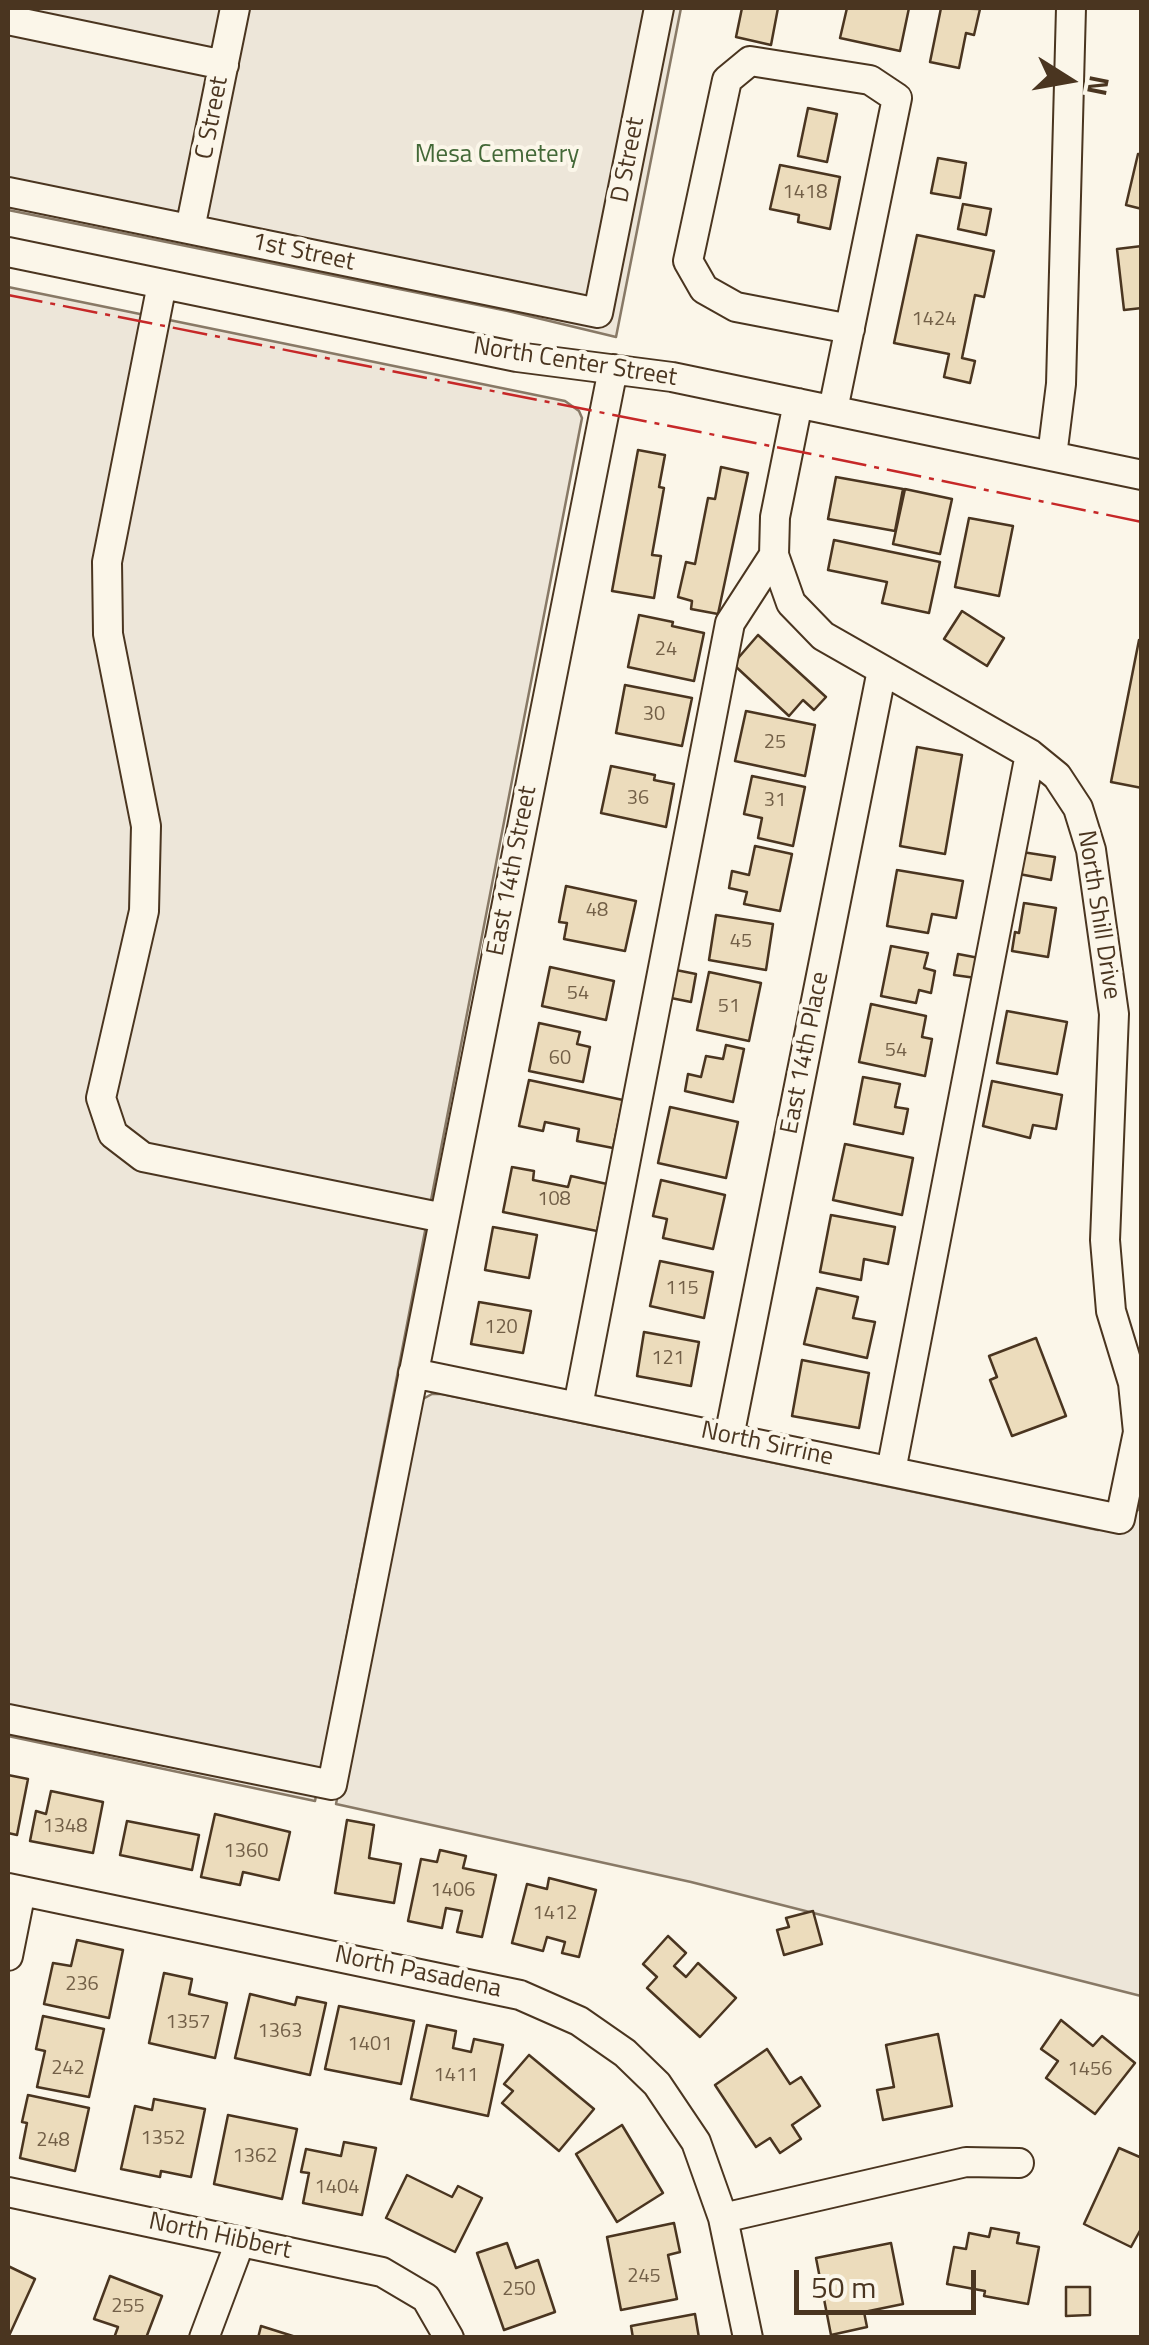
<!DOCTYPE html>
<style>
body{margin:0}
#map{position:relative;width:1149px;height:2345px;overflow:hidden;background:#fbf6e9;font-family:"Titillium Web",sans-serif}
canvas{display:block}
.frame{position:absolute;inset:0;border:10px solid #4a3520;pointer-events:none}
.north{position:absolute;left:1019px;top:30px;width:100px;height:100px;-webkit-text-stroke:8px #fbf6e9;paint-order:stroke;rotate:101deg;font-size:28px;font-weight:700;line-height:40px;text-align:center;color:#4a3520}
.north::after{content:'';display:block;margin:auto;width:35px;height:45px;background:#4a3520;clip-path:polygon(50% 0,100% 100%,50% 72%,0 100%)}
.scale{position:absolute;left:794px;top:2270px;width:182px;height:45px;box-sizing:border-box;border:5px solid #4a3520;border-top:0;padding-left:12px;font-size:30px;line-height:35px;white-space:nowrap;color:#4a3520;-webkit-text-stroke:8px #fbf6e9;paint-order:stroke}
</style>
<div id="map">
<canvas width="1149" height="2345"></canvas>
<div class="frame"></div>
<div class="north">N</div>
<div class="scale">50 m</div>
</div>
<script>
const g = document.querySelector('canvas').getContext('2d');
g.lineJoin = 'round';
function fill(path, color) {
  g.fillStyle = color;
  g.fill(path, 'evenodd');
}
function toPath(rows) {
  const path = new Path2D();
  for (const r of rows) {
    path.moveTo(r[0], r[1]);
    for (let i = 2; i < r.length; i += 2) path.lineTo(r[i], r[i + 1]);
  }
  return path;
}
function trace(path, color, width, dash) {
  g.strokeStyle = color;
  g.lineWidth = width;
  g.lineCap = dash ? 'butt' : 'round';
  g.setLineDash(dash || []);
  g.stroke(path);
}
function drawText(font, color, halo, rows, align = 'center') {
  g.font = font + ' "Titillium Web",sans-serif';
  g.lineWidth = 8;
  g.setLineDash([]);
  g.textBaseline = 'middle';
  g.strokeStyle = halo;
  g.fillStyle = color;
  for (const [text, x, y, turn = 0] of rows) {
    g.save();
    g.translate(x, y);
    g.rotate((+turn || 0) * Math.PI / 180);
    g.textAlign = isNaN(turn) ? turn : align;
    if (halo) g.strokeText(text, 0, 0);
    g.fillText(text, 0, 0);
    g.restore();
  }
}
const green = toPath([
 [8,8,681,8,616,337,508,311,8,210,8,8],
 [8,287,565,401,579,411,582,418,315,1801,8,1736,8,287],
 [432,1394,442,1394,1098,1530,1120,1524,1138,1510,1141,1495,1141,1996,691,1882,336,1804,415,1411,421,1400,432,1394]
]);
fill(green, '#ede6d9');
trace(green, '#887966', 2.5);
const building = toPath([
 [742,8,778,8,771,45,736,37,742,8],
 [847,8,909,8,900,51,840,38,847,8],
 [941,8,980,9,974,35,966,33,959,68,930,62,941,8],
 [808,108,837,114,827,162,798,156,808,108],
 [1138,154,1142,154,1142,209,1126,205,1138,154],
 [938,158,966,163,960,198,931,193,938,158],
 [780,165,840,177,830,229,798,222,799,215,770,209,780,165],
 [963,204,991,209,986,235,958,229,963,204],
 [917,235,994,251,984,297,975,295,962,358,975,361,970,383,944,377,949,354,894,343,917,235],
 [1142,246,1142,308,1124,310,1117,249,1142,246],
 [638,450,665,455,659,487,664,488,652,555,661,556,654,598,612,591,638,450],
 [721,467,748,473,718,614,691,609,692,601,678,597,686,562,695,564,708,498,715,499,721,467],
 [836,477,903,489,895,531,828,519,836,477],
 [905,489,952,499,940,554,893,544,905,489],
 [969,518,1013,526,999,596,955,587,969,518],
 [834,540,940,562,929,613,882,603,887,582,828,570,834,540],
 [962,611,1004,638,987,666,944,639,962,611],
 [639,615,673,622,672,626,704,633,694,681,628,667,639,615],
 [758,635,826,697,814,710,803,700,789,716,733,664,758,635],
 [1139,640,1142,641,1142,788,1111,782,1139,640],
 [625,685,692,698,682,746,616,733,625,685],
 [746,711,815,725,805,776,735,761,746,711],
 [917,747,962,755,945,854,900,846,917,747],
 [611,766,655,775,654,780,674,784,666,827,601,813,611,766],
 [752,776,805,787,793,846,758,838,762,818,744,814,752,776],
 [755,846,792,854,780,911,744,904,747,892,729,888,732,871,749,875,755,846],
 [1022,852,1055,857,1051,880,1019,874,1022,852],
 [897,870,963,881,956,918,932,914,928,933,887,926,897,870],
 [566,886,636,901,625,951,564,939,567,923,559,922,566,886],
 [1024,903,1056,908,1048,957,1012,951,1015,932,1019,933,1024,903],
 [716,915,773,924,766,970,709,960,716,915],
 [891,946,928,953,924,968,935,971,931,993,919,990,916,1003,881,996,891,946],
 [958,954,979,958,976,978,954,975,958,954],
 [550,967,614,981,606,1020,542,1006,550,967],
 [671,969,696,974,691,1002,666,997,671,969],
 [709,972,761,983,749,1041,697,1030,709,972],
 [871,1004,926,1016,922,1037,932,1039,925,1076,859,1062,871,1004],
 [1007,1011,1067,1022,1057,1074,997,1063,1007,1011],
 [539,1023,580,1032,577,1044,590,1047,583,1082,529,1071,539,1023],
 [726,1045,744,1049,733,1102,685,1091,688,1074,701,1077,706,1056,723,1059,726,1045],
 [863,1077,900,1084,895,1107,908,1109,903,1134,854,1124,863,1077],
 [529,1080,623,1100,613,1148,577,1141,579,1129,545,1122,543,1131,519,1126,529,1080],
 [992,1081,1062,1095,1056,1129,1033,1125,1030,1138,983,1126,992,1081],
 [670,1107,738,1122,726,1178,658,1163,670,1107],
 [845,1144,913,1158,902,1215,833,1200,845,1144],
 [512,1167,534,1171,533,1180,568,1187,571,1176,607,1184,597,1231,503,1212,512,1167],
 [661,1180,725,1195,713,1249,663,1238,667,1219,653,1216,661,1180],
 [831,1215,895,1227,888,1264,864,1259,861,1280,820,1272,831,1215],
 [493,1227,537,1235,529,1278,485,1270,493,1227],
 [660,1261,713,1272,704,1318,650,1306,660,1261],
 [817,1288,858,1297,853,1318,875,1322,867,1358,804,1344,817,1288],
 [479,1302,531,1311,523,1353,471,1344,479,1302],
 [644,1332,699,1342,691,1386,637,1376,644,1332],
 [1036,1338,1066,1416,1012,1436,990,1380,997,1377,989,1356,1036,1338],
 [802,1360,869,1373,859,1428,792,1416,802,1360],
 [8,1775,28,1779,17,1835,8,1833,8,1775],
 [51,1791,103,1802,93,1853,30,1841,36,1811,46,1814,51,1791],
 [215,1814,290,1832,279,1880,243,1872,240,1885,201,1877,215,1814],
 [347,1820,374,1825,369,1858,401,1864,394,1903,335,1893,347,1820],
 [127,1821,199,1835,192,1870,120,1855,127,1821],
 [440,1850,466,1856,463,1868,496,1875,482,1937,457,1932,462,1911,446,1908,442,1928,408,1921,421,1859,437,1862,440,1850],
 [549,1878,596,1890,579,1957,562,1953,565,1942,547,1937,543,1951,512,1943,527,1884,547,1889,549,1878],
 [813,1911,822,1944,784,1955,777,1930,789,1927,786,1918,813,1911],
 [668,1936,686,1953,674,1966,686,1977,698,1963,736,1998,700,2037,647,1988,657,1977,643,1964,668,1936],
 [77,1940,123,1950,109,2018,44,2004,53,1963,71,1966,77,1940],
 [164,1973,192,1979,189,1994,227,2003,215,2058,149,2043,164,1973],
 [250,1994,295,2005,297,1997,326,2003,310,2075,235,2058,250,1994],
 [339,2006,414,2021,401,2084,325,2069,339,2006],
 [43,2016,104,2029,89,2097,37,2087,45,2051,36,2049,43,2016],
 [1061,2020,1093,2046,1102,2036,1135,2063,1095,2114,1046,2078,1058,2061,1041,2049,1061,2020],
 [427,2025,456,2031,453,2048,471,2052,474,2039,503,2045,488,2116,411,2099,427,2025],
 [938,2034,952,2106,883,2120,877,2090,894,2087,886,2045,938,2034],
 [767,2049,790,2084,801,2077,820,2106,792,2125,801,2139,780,2153,770,2138,756,2147,715,2085,767,2049],
 [529,2055,594,2109,559,2151,502,2103,513,2091,504,2084,529,2055],
 [28,2095,89,2108,75,2171,20,2158,27,2123,22,2122,28,2095],
 [154,2099,205,2109,191,2177,161,2171,160,2177,121,2169,135,2106,152,2110,154,2099],
 [228,2115,297,2129,282,2199,214,2184,228,2115],
 [622,2125,663,2193,617,2222,576,2154,622,2125],
 [344,2142,376,2148,362,2215,303,2203,309,2173,301,2172,306,2149,341,2156,344,2142],
 [1119,2148,1142,2158,1142,2227,1131,2247,1084,2224,1119,2148],
 [407,2175,452,2197,458,2186,482,2198,455,2252,386,2218,407,2175],
 [674,2223,680,2252,668,2255,677,2299,621,2310,607,2237,674,2223],
 [991,2228,1019,2233,1017,2243,1039,2247,1028,2304,984,2296,985,2291,947,2284,954,2247,966,2249,969,2233,989,2237,991,2228],
 [507,2243,516,2268,538,2260,555,2312,504,2330,477,2253,507,2243],
 [891,2243,903,2304,864,2312,867,2327,831,2335,816,2258,891,2243],
 [8,2266,35,2279,8,2338,8,2266],
 [110,2276,162,2296,146,2338,114,2338,118,2327,94,2319,110,2276],
 [1066,2287,1090,2287,1090,2315,1066,2316,1066,2287],
 [695,2314,699,2338,633,2338,631,2326,695,2314],
 [261,2326,299,2338,258,2338,261,2326]
]);
fill(building, '#ecdcbc');
trace(building, '#4a3520', 2.5);
const minor = toPath([
 [8,20,224,65],
 [8,192,598,313,659,8],
 [190,229,235,8],
 [8,252,517,357,672,377,1142,475],
 [162,284,107,562,108,634,146,826,144,911,101,1098,113,1134,143,1157,444,1218],
 [833,410,897,98,870,80,750,61,727,80,688,261,704,289,736,307,850,329],
 [1052,456,1061,384,1071,8],
 [413,1373,1120,1519,1138,1432,1133,1383,1111,1311,1105,1240,1114,1014,1091,850,1078,808,1057,776,1030,754,823,636,791,603,774,555,775,517,798,403],
 [578,1406,730,623,774,555],
 [729,1437,882,670],
 [891,1471,1030,754],
 [8,1719,332,1785,613,369],
 [8,1888,520,1995,579,2021,625,2053,657,2084,696,2142,723,2218,748,2338],
 [8,1956,21,1891],
 [8,2192,382,2272,426,2298,449,2338],
 [723,2218,966,2162,1019,2163],
 [204,2338,240,2242]
]);
trace(minor, '#4a3520', 32);
trace(minor, '#fbf6e9', 28);
trace(toPath([
 [8,295,821,456,1142,522]
]), '#c62828', 2.5, [35, 8, 5, 8]);
drawText('20px', '#725f47', null, [
 ["1418",805,193],
 ["1424",934,320],
 ["24",666,650],
 ["30",654,715],
 ["25",775,743],
 ["36",638,799],
 ["31",775,801],
 ["48",597,911],
 ["45",741,942],
 ["54",578,994],
 ["51",729,1007],
 ["54",896,1051],
 ["60",560,1059],
 ["108",554,1200],
 ["115",682,1289],
 ["120",501,1328],
 ["121",668,1359],
 ["1348",65,1827],
 ["1360",246,1852],
 ["1406",453,1891],
 ["1412",555,1914],
 ["236",82,1985],
 ["1357",188,2023],
 ["1363",280,2032],
 ["1401",370,2045],
 ["242",68,2069],
 ["1456",1090,2070],
 ["1411",456,2076],
 ["1352",163,2139],
 ["248",53,2141],
 ["1362",255,2157],
 ["1404",337,2188],
 ["245",644,2277],
 ["250",519,2290],
 ["255",128,2307]
]);
drawText('25px', '#4a3520', '#fbf6e9', [
 ["C Street",213,118,-79],
 ["D Street",629,160,-79],
 ["1st Street",303,253,12],
 ["North Center Street",575,363,9],
 ["East 14th Street",513,871,-79],
 ["North Shill Drive",1098,915,81],
 ["East 14th Place",806,1053,-79],
 ["North Sirrine",767,1445,12],
 ["North Pasadena",418,1973,12],
 ["North Hibbert",220,2237,12]
]);
drawText('25px', '#436837', '#fbf6e9', [
 ["Mesa Cemetery",497,156]
]);
</script>
